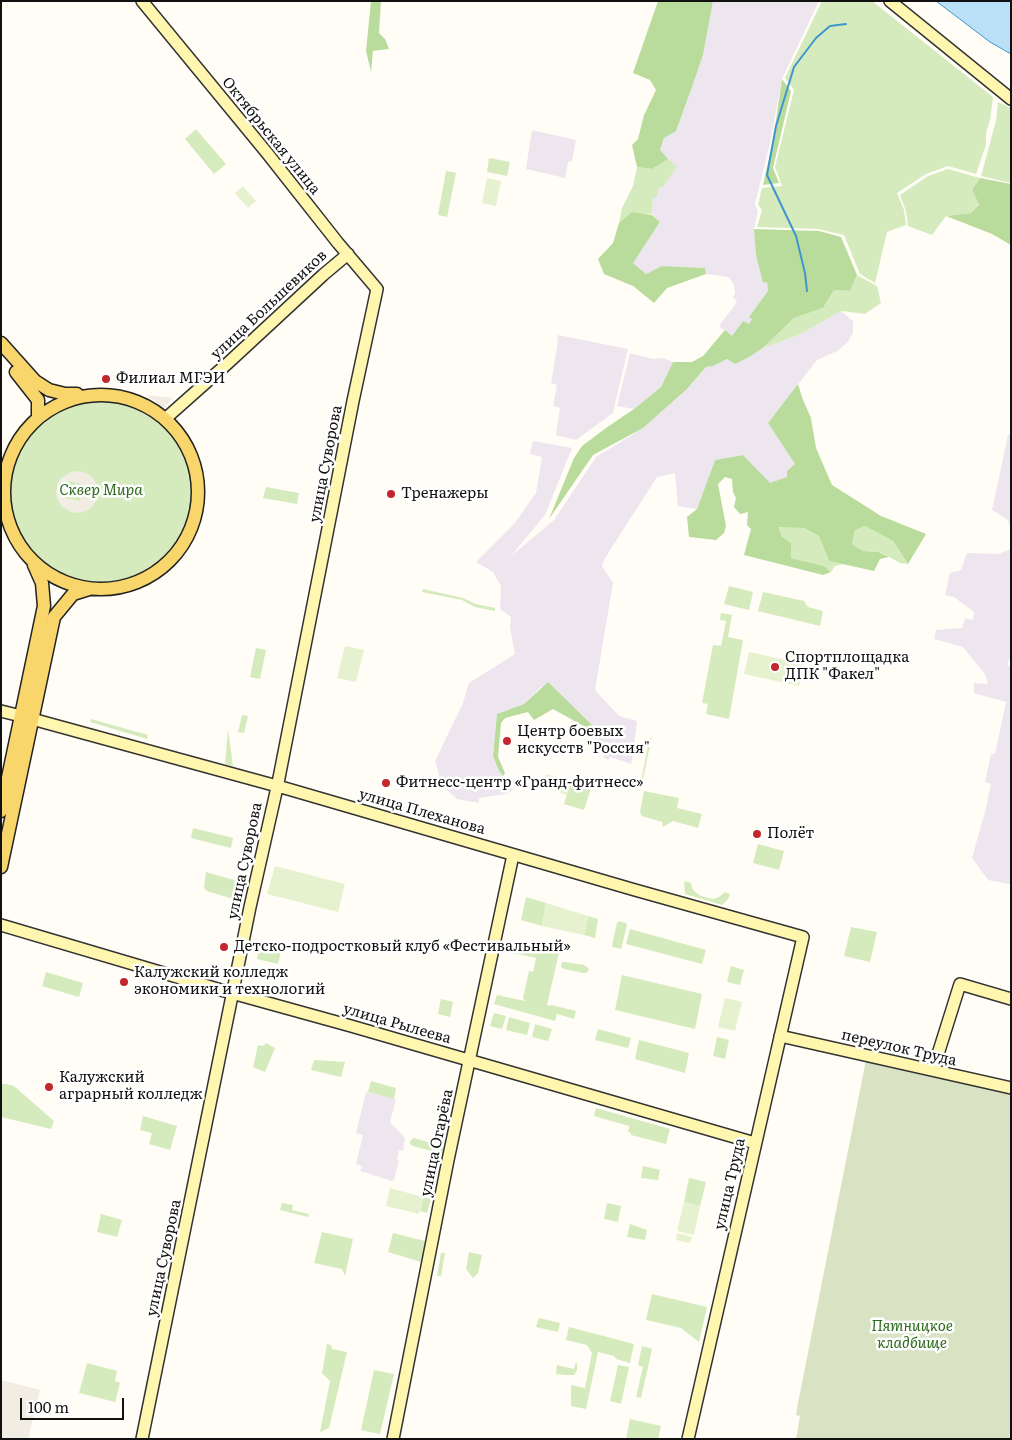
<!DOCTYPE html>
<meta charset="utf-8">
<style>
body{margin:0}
#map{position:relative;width:1012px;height:1440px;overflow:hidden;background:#fffdf5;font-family:Literata,serif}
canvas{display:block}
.frame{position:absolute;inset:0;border:2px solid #111;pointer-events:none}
.scale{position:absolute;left:20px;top:1398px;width:104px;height:22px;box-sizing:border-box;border:2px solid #111;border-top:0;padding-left:6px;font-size:15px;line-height:18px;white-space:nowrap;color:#111;-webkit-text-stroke:4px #fff;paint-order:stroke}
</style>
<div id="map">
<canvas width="1012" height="1440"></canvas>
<div class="frame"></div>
<div class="scale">100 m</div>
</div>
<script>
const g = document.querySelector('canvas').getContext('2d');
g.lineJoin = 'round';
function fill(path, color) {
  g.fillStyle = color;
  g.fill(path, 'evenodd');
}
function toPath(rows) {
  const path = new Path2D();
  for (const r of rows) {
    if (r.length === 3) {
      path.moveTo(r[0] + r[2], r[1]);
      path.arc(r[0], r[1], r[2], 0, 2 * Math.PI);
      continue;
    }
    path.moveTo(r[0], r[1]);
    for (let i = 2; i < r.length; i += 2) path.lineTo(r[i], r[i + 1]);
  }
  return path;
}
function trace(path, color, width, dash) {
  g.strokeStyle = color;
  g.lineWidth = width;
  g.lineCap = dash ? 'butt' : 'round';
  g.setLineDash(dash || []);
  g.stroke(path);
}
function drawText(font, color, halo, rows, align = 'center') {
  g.font = font + ' Literata,serif';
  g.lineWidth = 5;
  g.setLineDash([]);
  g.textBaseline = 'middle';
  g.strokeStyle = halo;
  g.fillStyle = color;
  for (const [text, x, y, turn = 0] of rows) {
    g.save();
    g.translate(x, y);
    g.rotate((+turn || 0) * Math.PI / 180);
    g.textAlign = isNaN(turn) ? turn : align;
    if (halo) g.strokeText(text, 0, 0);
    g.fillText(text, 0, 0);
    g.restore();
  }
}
fill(toPath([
 [713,1,819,1,782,79,770,143,755,204,758,211,754,229,764,283,767,282,768,291,749,317,752,319,748,325,743,321,732,337,719,326,737,302,733,297,735,293,734,285,731,280,728,277,706,274,705,268,662,266,646,274,632,263,660,223,652,214,653,197,660,150,664,138,676,131,692,87,703,55],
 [532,130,576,140,572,161,568,162,565,178,526,169],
 [841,311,853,321,853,333,848,342,837,351,817,360,768,423,795,464,787,477,770,484,743,455,715,460,697,509,678,506,675,473,657,477,605,558,602,566,613,583,595,690,619,716,637,721,633,756,631,764,610,757,608,760,603,757,610,743,600,741,592,742,590,737,587,733,589,729,594,727,542,686,524,704,497,714,493,756,499,771,513,790,507,794,479,798,479,803,457,799,442,785,435,761,463,703,469,683,515,654,510,627,511,617,500,609,501,586,493,572,476,562,514,524,536,493,542,457,530,454,533,441,572,448,545,515,511,556,554,520,596,457,643,428,687,389,706,367,713,366,727,359,735,364,763,348,799,335],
 [558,335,628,349,613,413,576,440,556,435,560,408,553,406,557,385,551,383,558,341,557,340],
 [630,353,653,359,663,358,673,362,661,387,634,409,617,406],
 [1011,434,1011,530,1008,520,992,510,1008,435],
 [1011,549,1011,655,1007,665,1011,667,1010,884,988,880,972,858,985,812,991,784,985,782,991,754,995,754,1006,702,974,693,974,683,988,684,985,674,963,647,934,639,936,630,962,628,965,618,973,620,974,612,954,597,945,595,950,573,961,570,967,553,998,554],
 [366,1092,396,1099,390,1122,405,1138,403,1151,399,1150,397,1160,399,1161,394,1180,392,1181,360,1171,362,1166,356,1164,363,1135,356,1133]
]), '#eee6ef');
fill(toPath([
 [822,1,872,1,993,97,990,120,986,133,986,145,976,174,948,166,926,174,897,193,904,210,906,225,887,232,875,283,860,274,844,235,818,229,757,227,762,210,758,205,762,188,782,186,775,167,794,90,785,78],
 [998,102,1011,108,1011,183,981,176,996,121],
 [196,129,226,164,214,174,185,139],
 [489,158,510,162,507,176,487,172],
 [668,159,677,166,663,187,658,188,657,197,653,197,652,214,632,213,619,223,622,208,633,186,637,167,652,169],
 [948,169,980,178,972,190,979,203,971,213,946,216,932,235,908,226,906,211,900,195,928,176],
 [446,171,456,173,447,217,438,215],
 [857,275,877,286,881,303,865,314,841,311,799,335,763,348,794,318,823,308,834,290,850,291],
 [101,491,93],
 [266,487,299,493,297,504,263,498],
 [779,526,804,528,819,536,829,561,843,564,835,566,831,572,824,566,791,558,782,537],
 [865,526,893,541,908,564,900,563,880,552,863,551,852,544,855,530],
 [729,586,753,592,749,610,724,604],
 [423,589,463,598,476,604,495,608,495,611,475,607,462,600,422,592],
 [763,592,804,601,808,607,823,611,820,626,758,611],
 [721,613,732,615,728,637,743,640,729,719,706,714,708,704,702,703,713,645,721,646,726,621,720,620],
 [256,648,266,650,260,679,250,677],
 [242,715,248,716,244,733,238,732],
 [91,719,148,735,147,739,90,722],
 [228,729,233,766,225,764],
 [652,736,641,788,640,787,649,740],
 [571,782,591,788,584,810,564,804],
 [644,791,679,798,677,808,702,814,698,828,673,821,663,827,662,822,642,816,640,812],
 [193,828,233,838,231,848,191,838],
 [758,844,784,851,779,870,753,863],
 [206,872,244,883,240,901,207,891,204,888],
 [684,881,691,883,692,888,695,892,701,896,713,899,719,897,725,892,730,894,728,899,722,905,685,894],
 [526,897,546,903,542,926,521,920],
 [588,916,598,919,595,938,584,935],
 [619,921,626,923,627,925,621,949,613,947,612,945,617,923],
 [851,927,877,932,870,962,844,956],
 [630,929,706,950,702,964,626,944],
 [260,943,282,948,278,964,257,959],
 [515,944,559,953,547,1005,550,1006,551,1005,576,1011,574,1019,557,1014,555,1021,494,1004,497,995,525,1001,523,998,529,971,533,972,536,958,514,953],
 [562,962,565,962,584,965,587,967,589,970,586,973,583,973,564,969,561,967],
 [731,966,744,970,740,985,727,982],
 [46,972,83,983,79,997,42,986],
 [622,975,702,994,695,1029,615,1010],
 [441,999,453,1002,450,1017,438,1014],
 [494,1013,506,1016,502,1029,490,1026],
 [509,1017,530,1023,527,1035,506,1030],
 [535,1024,552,1029,548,1041,532,1037],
 [598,1029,631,1038,628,1048,595,1040],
 [717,1037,729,1040,725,1059,713,1056],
 [639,1040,689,1053,685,1073,635,1059],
 [266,1043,275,1048,265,1072,253,1067,258,1045,263,1046],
 [314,1060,345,1062,341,1077,311,1070],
 [371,1081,396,1088,394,1099,368,1092],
 [1,1084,6,1084,14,1086,54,1121,51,1129,1,1117],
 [596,1108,670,1129,666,1144,631,1135,631,1133,628,1132,629,1126,594,1116],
 [143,1116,177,1126,170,1150,149,1144,152,1133,140,1130],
 [414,1138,441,1146,444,1147,445,1151,443,1154,439,1153,413,1146,410,1144,410,1141],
 [643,1166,660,1170,658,1180,641,1178],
 [689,1178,706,1182,700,1206,684,1202],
 [423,1197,431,1199,427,1213,420,1211],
 [282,1203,293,1205,292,1210,309,1214,308,1217,280,1210],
 [607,1203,621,1206,618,1222,604,1219],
 [101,1214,122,1220,117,1237,97,1232],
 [630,1224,647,1230,645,1240,627,1237],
 [322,1232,353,1239,345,1276,342,1269,314,1263],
 [393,1233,425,1241,421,1262,388,1252],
 [469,1252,482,1255,478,1273,473,1278,466,1269],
 [441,1253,445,1253,441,1276,437,1276],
 [652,1294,707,1307,699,1342,681,1328,646,1320],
 [539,1318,560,1323,558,1332,536,1327],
 [569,1327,634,1344,630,1363,616,1359,614,1356,598,1352,586,1409,571,1406,571,1385,585,1388,592,1353,587,1345,566,1340],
 [327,1344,331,1345,332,1349,347,1352,329,1428,320,1432,330,1381,322,1373],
 [642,1346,652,1349,641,1398,636,1397,643,1367,638,1365],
 [576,1362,577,1364,577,1370,574,1375,566,1375,556,1374,557,1365,574,1369],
 [87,1363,117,1371,115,1381,120,1383,115,1402,79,1393],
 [618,1365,629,1367,621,1404,610,1401],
 [374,1370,394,1374,380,1434,361,1430],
 [630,1419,661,1426,658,1439,626,1439]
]), '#d5ebbd');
fill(toPath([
 [371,1,381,1,379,33,385,39,389,49,373,51,371,72,366,51],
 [658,1,713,1,703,55,692,87,676,131,664,138,660,150,668,159,652,169,637,167,632,145,638,139,644,115,656,90,650,80,633,73],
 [782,79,791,91,773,168,779,183,763,185,773,141],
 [980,178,1011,184,1011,245,992,234,946,216,971,213,979,204,972,190],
 [632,212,652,215,660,222,633,263,646,274,662,266,705,268,706,274,667,288,654,303,633,286,604,274,598,259,613,243,619,223],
 [754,229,819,231,841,237,857,275,850,291,834,290,823,308,794,318,763,348,749,357,735,364,727,359,713,366,706,367,687,389,643,428,593,455,549,519,574,458,582,446,606,428,634,409,661,387,673,362,692,362,703,356,725,330,732,336,743,321,749,324,752,319,749,317,768,291,767,282,763,283,756,255],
 [798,384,803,400,811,418,816,448,832,485,881,516,926,534,908,564,893,541,865,526,855,530,852,544,863,551,879,552,889,557,880,559,874,571,829,561,819,536,804,528,779,527,782,537,791,543,791,558,824,566,831,572,823,575,744,555,751,529,747,525,748,512,740,514,734,507,736,498,733,492,732,479,725,477,718,484,726,526,724,533,716,540,689,537,687,517,697,509,715,460,743,455,770,483,787,477,787,471,795,464,768,423],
 [548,682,594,727,589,729,553,709,534,720,528,712,505,718,501,723,498,757,505,773,503,776,499,771,493,756,497,714,524,704]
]), '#b9dc9c');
fill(toPath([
 [866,1060,1011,1093,1011,1439,796,1439,800,1416,796,1415,797,1408]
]), '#d9e3c4');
fill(toPath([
 [487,178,501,181,496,206,482,203],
 [243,186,256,201,248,208,235,193],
 [345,646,364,650,356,682,337,678],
 [749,652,804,664,799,686,744,674],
 [546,774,571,782,567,795,542,787],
 [275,866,345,884,338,912,267,894],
 [546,903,588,916,584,935,542,926],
 [725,998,742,1002,735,1031,718,1027],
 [390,1188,423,1197,419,1214,386,1206],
 [684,1202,700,1206,694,1235,677,1231],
 [677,1233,692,1237,690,1243,676,1240]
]), '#e6f2cf');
fill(toPath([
 [146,395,173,398,164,408],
 [77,471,83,472,91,476,95,481,98,490,97,499,92,507,86,511,78,513,71,512,62,507,57,499,56,491,58,483,61,478,71,472],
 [68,481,83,484,80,501,65,498],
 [1,1380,40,1390,28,1439,1,1439]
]), '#f1ede2');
const water = toPath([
 [936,1,1011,1,1011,54,990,42,936,1]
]);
fill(water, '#b9e0f7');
trace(water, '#3f96cf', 1);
trace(toPath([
 [807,291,805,273,796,236,767,175,776,126,794,67,816,38,830,26,846,24]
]), '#3f96cf', 2);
const secondary = toPath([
 [142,1,267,153,338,243,377,289,353,401,278,783,250,907,142,1439],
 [890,1,1011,99],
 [165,419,228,363,323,275,348,254],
 [1,711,21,716],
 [32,719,288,789,635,890,803,937,688,1439],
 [1,925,221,990,351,1026,755,1143],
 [780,1036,1011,1088],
 [933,1070,960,984,1011,999],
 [393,1439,448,1160,513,855]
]);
const primary = toPath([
 [1,343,35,381,49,390,65,394,77,394],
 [16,372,38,400,38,417],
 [101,492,97],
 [1,811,44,606,42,583,34,565],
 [1,867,54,617,73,594,89,589]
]);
trace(secondary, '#333', 14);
trace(primary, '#222', 15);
trace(secondary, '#fff6b0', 11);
trace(primary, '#f9d66b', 12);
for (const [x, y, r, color] of [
 [106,379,5,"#c4262e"],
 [391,494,5,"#c4262e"],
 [775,667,5,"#c4262e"],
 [507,741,5,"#c4262e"],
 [386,783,5,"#c4262e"],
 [757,834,5,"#c4262e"],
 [224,947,5,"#c4262e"],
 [124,982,5,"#c4262e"],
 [49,1087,5,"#c4262e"]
]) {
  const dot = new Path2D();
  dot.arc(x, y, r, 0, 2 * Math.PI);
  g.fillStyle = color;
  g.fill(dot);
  trace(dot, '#fff', 2);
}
drawText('15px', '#111', '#fff', [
 ["Октябрьская улица",271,136,51],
 ["улица Большевиков",269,305,-43],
 ["улица Суворова",326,464,-79],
 ["улица Плеханова",422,812,16],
 ["улица Суворова",245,861,-78],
 ["улица Рылеева",397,1024,16],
 ["переулок Труда",899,1048,13],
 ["улица Огарёва",437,1143,-78],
 ["улица Труда",730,1184,-77],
 ["улица Суворова",164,1258,-78]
]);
drawText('15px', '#111', '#fff', [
 ["Филиал МГЭИ",116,379],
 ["Тренажеры",401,494],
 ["Спортплощадка",785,658],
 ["ДПК \"Факел\"",785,675],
 ["Центр боевых",517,732],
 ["искусств \"Россия\"",517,749],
 ["Фитнесс-центр «Гранд-фитнесс»",396,783],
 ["Полёт",767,834],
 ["Детско-подростковый клуб «Фестивальный»",234,947],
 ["Калужский колледж",134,973],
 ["экономики и технологий",134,990],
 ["Калужский",59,1078],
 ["аграрный колледж",59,1095]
], 'left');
drawText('italic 15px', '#2f6b1f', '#fff', [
 ["Сквер Мира",101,491],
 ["Пятницкое",912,1327],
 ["кладбище",912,1344]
]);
</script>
